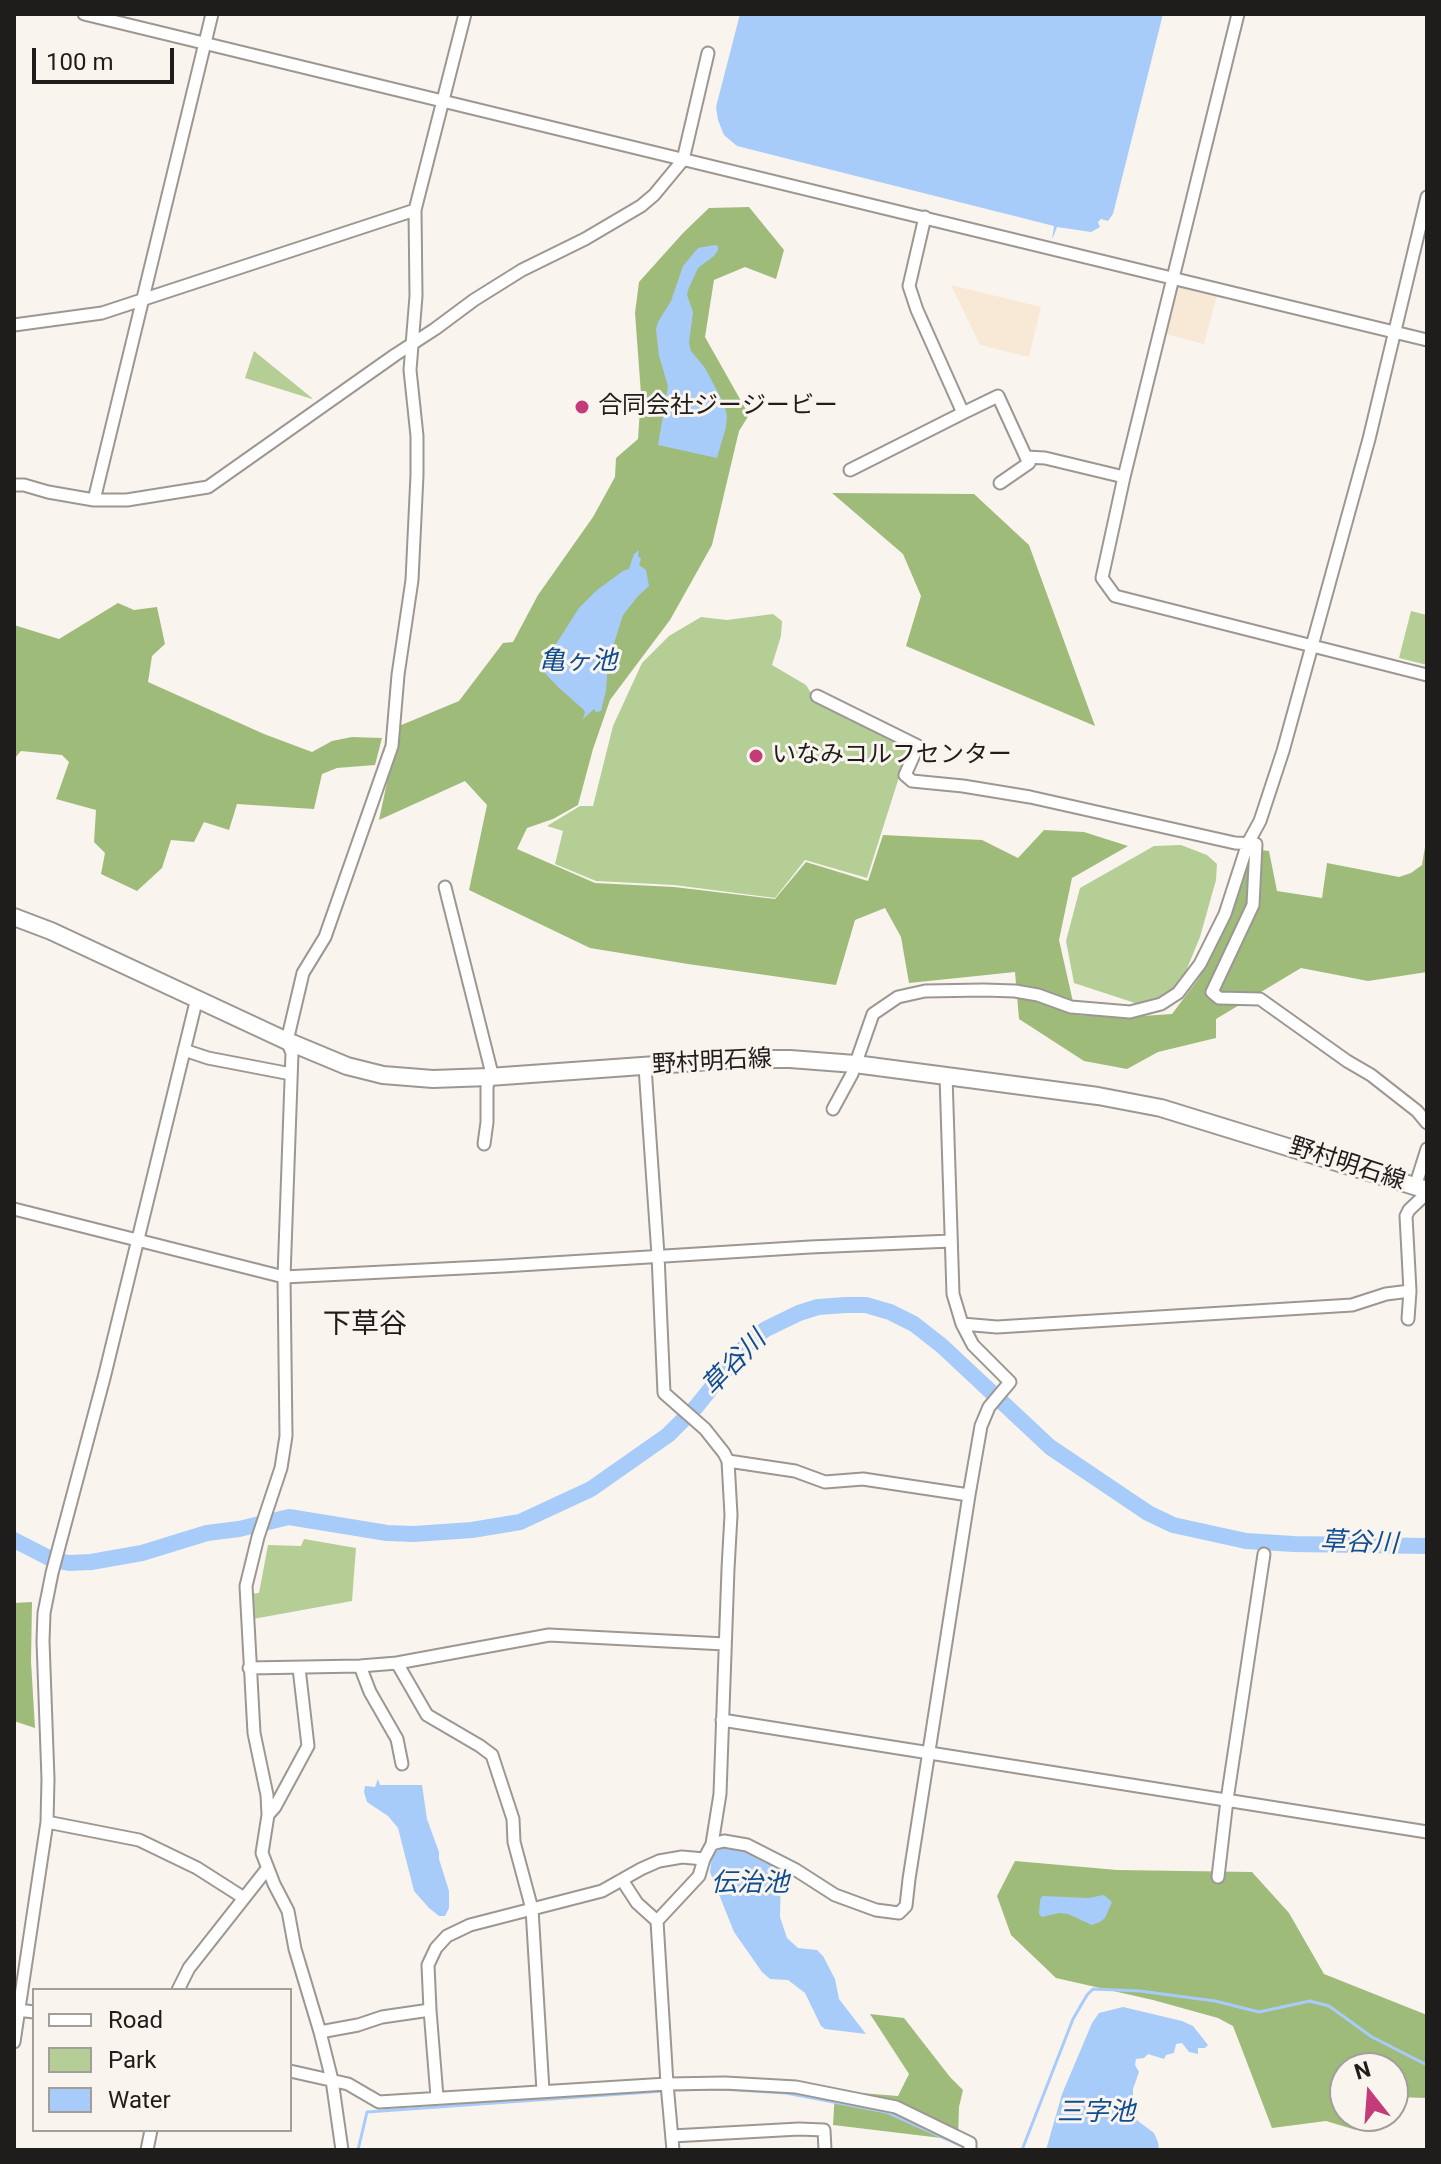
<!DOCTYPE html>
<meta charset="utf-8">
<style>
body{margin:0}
#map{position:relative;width:1441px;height:2164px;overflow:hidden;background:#faf4ef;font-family:Roboto,sans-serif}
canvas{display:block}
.frame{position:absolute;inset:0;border:16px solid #1f1d1b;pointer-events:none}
.legend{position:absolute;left:32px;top:1988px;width:260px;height:144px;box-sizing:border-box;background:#faf4ef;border:2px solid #a29e9a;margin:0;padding:10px 14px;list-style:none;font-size:24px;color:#1f1d1b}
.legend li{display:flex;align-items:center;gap:16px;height:40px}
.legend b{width:40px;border:2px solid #a29e9a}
.north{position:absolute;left:1329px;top:2052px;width:80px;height:80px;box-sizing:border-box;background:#faf4ef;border:2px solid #a29e9a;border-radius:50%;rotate:343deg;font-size:22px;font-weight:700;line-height:32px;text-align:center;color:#1f1d1b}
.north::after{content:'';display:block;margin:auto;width:28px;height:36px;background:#c33c79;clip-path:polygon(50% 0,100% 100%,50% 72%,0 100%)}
.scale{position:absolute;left:32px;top:48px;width:142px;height:36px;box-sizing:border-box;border:4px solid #1f1d1b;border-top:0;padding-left:10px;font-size:24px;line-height:28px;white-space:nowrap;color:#1f1d1b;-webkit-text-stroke:6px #faf4ef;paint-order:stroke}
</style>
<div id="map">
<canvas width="1441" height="2164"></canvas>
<div class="frame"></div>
<ul class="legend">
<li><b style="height:10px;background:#fff"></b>Road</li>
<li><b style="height:22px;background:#b4ce95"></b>Park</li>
<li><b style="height:22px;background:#a7ccf9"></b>Water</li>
</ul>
<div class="north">N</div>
<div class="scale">100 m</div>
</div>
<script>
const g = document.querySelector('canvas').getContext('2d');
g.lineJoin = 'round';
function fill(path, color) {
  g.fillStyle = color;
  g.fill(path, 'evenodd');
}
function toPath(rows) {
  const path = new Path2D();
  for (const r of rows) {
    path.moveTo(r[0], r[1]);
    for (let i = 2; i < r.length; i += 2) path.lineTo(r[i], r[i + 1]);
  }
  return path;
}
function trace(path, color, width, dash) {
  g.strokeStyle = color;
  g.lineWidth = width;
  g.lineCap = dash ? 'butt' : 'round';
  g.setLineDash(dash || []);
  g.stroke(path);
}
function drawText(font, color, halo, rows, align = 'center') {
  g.font = font + ' Roboto,"Noto Sans JP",sans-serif';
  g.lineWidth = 6;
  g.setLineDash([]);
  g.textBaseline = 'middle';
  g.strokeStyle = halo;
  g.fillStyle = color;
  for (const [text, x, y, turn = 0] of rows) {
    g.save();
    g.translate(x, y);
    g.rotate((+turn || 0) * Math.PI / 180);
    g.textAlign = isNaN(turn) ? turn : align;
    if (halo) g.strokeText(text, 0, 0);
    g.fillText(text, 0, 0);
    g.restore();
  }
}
fill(toPath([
 [1175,284,1217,295,1204,344,1162,333],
 [951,285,1041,307,1029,357,980,345]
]), '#f7e9d5');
fill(toPath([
 [254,351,312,398,312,399,245,378],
 [1411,611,1427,615,1427,665,1399,658],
 [773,614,782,621,781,636,772,665,806,685,815,699,903,743,907,752,867,878,805,860,775,898,674,885,596,881,555,864,563,831,547,826,580,806,593,806,613,726,642,663,669,636,701,617,727,620],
 [1181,845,1207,855,1217,864,1216,880,1200,937,1186,971,1175,989,1164,997,1138,1004,1074,983,1066,941,1080,888,1154,846],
 [304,1539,356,1548,352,1601,253,1619,249,1594,259,1593,268,1545,301,1546]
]), '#b4ce95');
fill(toPath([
 [749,207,784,250,776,279,745,267,714,280,705,337,749,415,739,431,712,545,670,620,610,700,593,749,578,805,553,819,527,828,517,849,595,883,674,887,775,899,806,862,868,881,883,835,982,840,1018,858,1044,830,1084,832,1128,846,1072,878,1059,940,1076,1015,1127,1017,1172,1014,1199,978,1237,893,1252,849,1269,851,1277,891,1322,898,1327,863,1399,877,1411,873,1422,865,1427,835,1427,972,1368,981,1301,968,1216,1019,1216,1038,1158,1052,1127,1069,1084,1061,1019,1019,1015,972,909,983,901,937,885,908,855,920,836,985,688,964,590,948,469,890,487,805,465,781,379,820,399,726,459,701,503,643,513,642,538,595,593,517,615,477,616,458,638,439,641,394,635,313,639,282,683,233,709,208],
 [832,493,974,494,1029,545,1095,726,906,646,921,596,903,554],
 [118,603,134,610,157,607,165,644,152,656,148,682,264,734,312,752,332,741,352,737,382,738,375,765,337,768,322,774,314,809,237,804,229,830,204,822,194,842,171,840,162,868,137,891,101,874,105,853,94,842,96,810,56,799,69,762,62,755,21,751,14,759,14,625,59,639],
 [32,1602,31,1661,35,1728,14,1721,14,1603],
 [1015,1861,1117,1870,1252,1872,1289,1913,1324,1974,1427,2015,1427,2098,1393,2097,1393,2068,1345,2068,1345,2116,1358,2116,1356,2130,1326,2121,1272,2128,1233,2026,1218,2018,1153,2000,1056,1978,1011,1935,997,1896],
 [870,2014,904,2018,950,2077,963,2090,959,2107,958,2140,833,2125,835,2091,898,2096,909,2074]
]), '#9ebb7a');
fill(toPath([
 [740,14,1163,14,1113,214,1108,221,1101,219,1098,222,1100,227,1091,232,1057,227,1052,240,1054,226,737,146,724,135,718,120,716,107],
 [715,245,718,246,718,250,714,256,698,268,688,290,687,295,693,312,689,343,691,351,705,368,724,404,727,416,726,427,717,458,658,445,668,386,659,356,656,329,658,322,671,301,683,266,698,248],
 [639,550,638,556,641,559,639,565,646,570,649,586,638,596,623,615,608,662,606,690,601,711,596,712,594,709,583,719,585,712,584,710,559,688,543,671,542,666,579,608,597,590,623,571,629,569,634,554],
 [378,1779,380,1785,422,1785,427,1819,439,1852,439,1859,449,1891,449,1908,445,1916,439,1916,429,1908,414,1891,398,1828,388,1816,367,1802,364,1792,365,1786,375,1787],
 [726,1846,750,1850,779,1866,781,1871,780,1917,787,1938,798,1948,817,1950,823,1956,835,1979,839,1999,866,2034,825,2029,821,2026,805,1993,788,1980,770,1979,762,1972,734,1932,710,1872,712,1854],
 [1104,1895,1112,1902,1105,1918,1100,1922,1092,1925,1068,1914,1059,1913,1042,1917,1039,1914,1040,1900,1042,1896,1088,1898],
 [1123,2007,1182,2021,1193,2026,1208,2045,1205,2048,1198,2048,1198,2054,1189,2052,1182,2043,1176,2044,1174,2053,1166,2055,1164,2059,1148,2054,1144,2058,1136,2059,1135,2065,1139,2072,1133,2089,1133,2109,1138,2121,1154,2133,1158,2142,1159,2150,1046,2150,1062,2094,1092,2023,1099,2013]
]), '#a7ccf9');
trace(toPath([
 [672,2090,721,2089,786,2093,886,2112,966,2148],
 [358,2150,367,2112,664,2091],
 [1022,2150,1073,2019,1087,1995,1093,1989,1140,1991,1215,2001,1259,2012,1310,2001,1329,2006,1372,2037,1427,2065]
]), '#a7ccf9', 3);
trace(toPath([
 [14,1540,53,1560,69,1563,91,1562,142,1553,207,1533,239,1529,289,1517,387,1533,414,1534,472,1530,520,1522,591,1489,668,1435,696,1407,741,1351,752,1339,766,1329,799,1313,818,1307,846,1305,866,1305,890,1312,914,1324,942,1346,1050,1447,1148,1513,1173,1525,1246,1541,1294,1544,1427,1546]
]), '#a7ccf9', 16);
const minor = toPath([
 [84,14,1427,340],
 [1238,14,1124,477,1102,578,1115,596,1427,675],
 [925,217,909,286,917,310,963,413,998,396,1026,457,1045,458,1124,477],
 [14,325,102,313,415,210],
 [850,470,963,413],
 [1000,483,1029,463,1026,457],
 [14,485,24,485,48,492,94,500,127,500,208,487,395,355,435,329,474,300,522,270,585,239,641,206,654,195,683,160,708,53],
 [94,500,212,14],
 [817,696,918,746,905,775,912,781,963,786,1030,797,1235,843,1256,844,1253,905,1212,992,1219,998,1260,999,1347,1061,1371,1075,1417,1111,1427,1123],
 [445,887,491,1070,487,1087,487,1122,484,1144],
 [184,1050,208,1058,291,1074],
 [645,1067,658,1255,664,1393,705,1429,724,1453,728,1461,731,1515,728,1569,720,1794,712,1844,704,1859,699,1876,657,1921,667,2084,673,2150],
 [946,1076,953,1294,962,1324,997,1327,1352,1305,1386,1294,1410,1291,1406,1216,1409,1210,1427,1193],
 [833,1109,852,1074,873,1014,898,997,925,991,984,990,1015,991,1038,995,1071,1007,1130,1012,1161,1004,1178,993,1200,964,1225,914,1248,843,1260,821,1283,751,1369,439,1427,197],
 [1415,1187,1427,1149],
 [14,1209,284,1277,503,1266,810,1247,951,1241],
 [1408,1319,1410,1291],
 [728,1461,795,1471,825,1482,863,1479,969,1495],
 [397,1663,427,1715,480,1746,492,1755,513,1819,514,1842,532,1909,543,2091],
 [360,1666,370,1692,397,1739,402,1764],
 [249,1668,360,1666,397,1663,549,1635,725,1644],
 [722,1720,1427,1832],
 [268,1815,275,1807,308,1746,299,1668],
 [47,1822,139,1840,197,1868,244,1898],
 [712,1844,724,1841,747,1845,796,1870,835,1895,876,1910,899,1913,906,1906,909,1879,969,1495,981,1426,989,1407,1010,1382,973,1345,962,1324],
 [1218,1877,1227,1800,1264,1554],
 [622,1880,637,1903,657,1921],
 [178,1990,189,1968,267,1869],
 [18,2010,34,2012],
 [430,2010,437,2097],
 [320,2032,358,2025,382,2017,430,2010,428,1965,436,1948,447,1936,470,1925,602,1891,641,1869,659,1861,682,1857,704,1859],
 [14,2042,47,1822,48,1779,43,1641,44,1613,52,1573,104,1378,197,998],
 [290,2071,348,2084,379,2102,667,2084,725,2083,796,2087,896,2107,970,2143,970,2150],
 [672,2136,799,2129,824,2130,825,2150],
 [147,2150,151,2130],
 [342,2150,332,2080,320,2032,295,1949,288,1911,274,1884,262,1853,268,1815,267,1795,254,1733,246,1586,258,1537,281,1468,286,1436,284,1277,292,1053,287,1041,303,973,325,937,392,746,398,675,412,580,417,475,417,436,410,370,416,296,415,210,465,14]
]);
const secondary = toPath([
 [14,917,51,931,287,1041,347,1066,383,1075,433,1079,489,1077,739,1059,790,1059,855,1064,1098,1096,1161,1108,1427,1190]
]);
trace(minor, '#9c9793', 15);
trace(secondary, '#9c9793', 20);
trace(minor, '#fff', 11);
trace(secondary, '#fff', 16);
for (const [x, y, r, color] of [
 [582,407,8,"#c33c79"],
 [756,756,8,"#c33c79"]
]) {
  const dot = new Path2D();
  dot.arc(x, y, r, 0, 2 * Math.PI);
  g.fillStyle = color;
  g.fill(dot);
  trace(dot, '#faf4ef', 3);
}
drawText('24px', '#1f1d1b', '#faf4ef', [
 ["合同会社ジージービー",598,407],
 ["いなみコルフセンター",772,756]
], 'left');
drawText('24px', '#1f1d1b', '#faf4ef', [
 ["野村明石線",712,1063,-3],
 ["野村明石線",1347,1165,18]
]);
drawText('italic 26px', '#0e4e90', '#faf4ef', [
 ["亀ヶ池",578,662],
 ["草谷川",735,1364,-46],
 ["草谷川",1359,1544,2],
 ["伝治池",750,1884],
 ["三字池",1096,2113]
]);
drawText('28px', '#1f1d1b', '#faf4ef', [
 ["下草谷",365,1326]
]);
</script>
